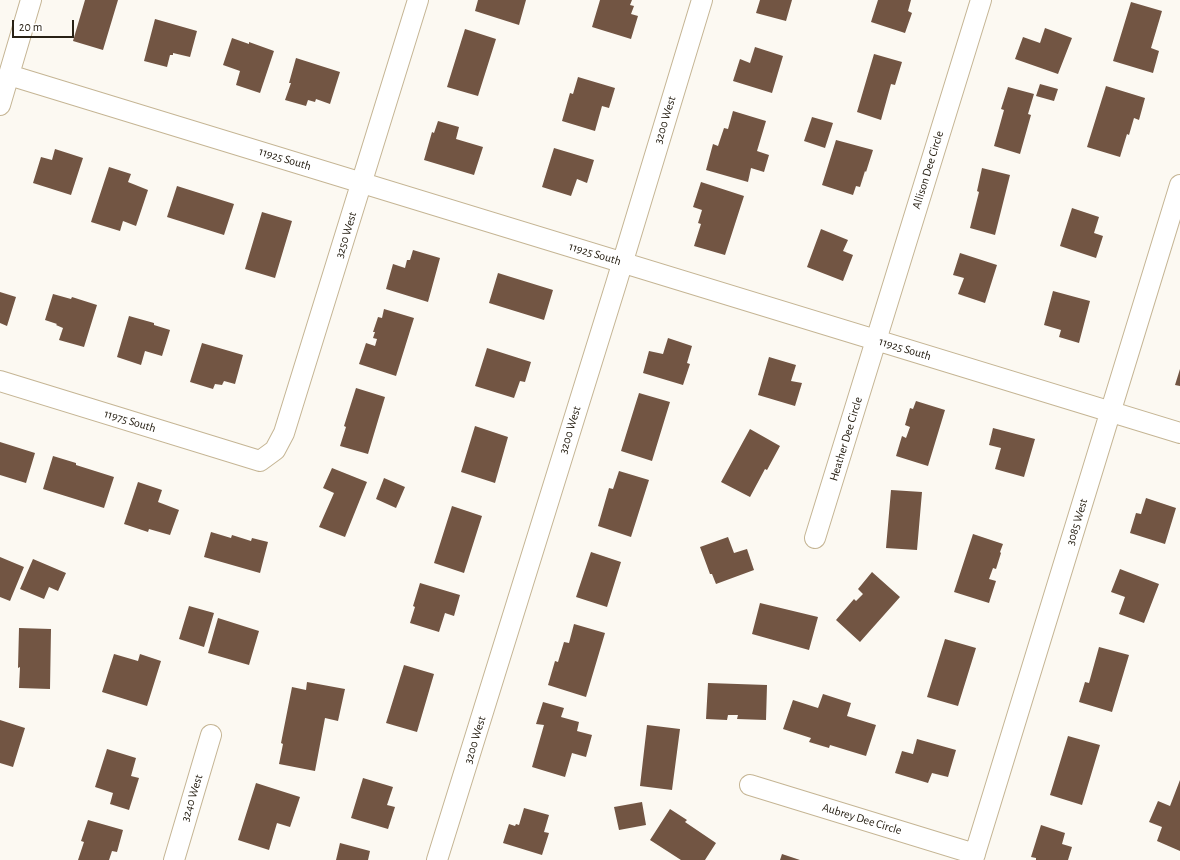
<!DOCTYPE html>
<style>
body{margin:0}
#map{position:relative;width:1180px;height:860px;overflow:hidden;background:#fcf9f2;font-family:"Alegreya Sans",sans-serif}
canvas{display:block}
.scale{position:absolute;left:12px;top:20px;width:62px;height:18px;box-sizing:border-box;border:2px solid #282115;border-top:0;padding-left:5px;font-size:12px;line-height:14px;white-space:nowrap;color:#282115;-webkit-text-stroke:3px #fff;paint-order:stroke}
</style>
<div id="map">
<canvas width="1180" height="860"></canvas>
<div class="scale">20 m</div>
</div>
<script>
const g = document.querySelector('canvas').getContext('2d');
g.lineJoin = 'round';
function fill(path, color) {
  g.fillStyle = color;
  g.fill(path, 'evenodd');
}
function toPath(rows) {
  const path = new Path2D();
  for (const r of rows) {
    path.moveTo(r[0], r[1]);
    for (let i = 2; i < r.length; i += 2) path.lineTo(r[i], r[i + 1]);
  }
  return path;
}
function trace(path, color, width, dash) {
  g.strokeStyle = color;
  g.lineWidth = width;
  g.lineCap = dash ? 'butt' : 'round';
  g.setLineDash(dash || []);
  g.stroke(path);
}
function drawText(font, color, halo, rows, align = 'center') {
  g.font = font + ' "Alegreya Sans",sans-serif';
  g.lineWidth = 4;
  g.setLineDash([]);
  g.textBaseline = 'middle';
  g.strokeStyle = halo;
  g.fillStyle = color;
  for (const [text, x, y, turn = 0] of rows) {
    g.save();
    g.translate(x, y);
    g.rotate((+turn || 0) * Math.PI / 180);
    g.textAlign = isNaN(turn) ? turn : align;
    if (halo) g.strokeText(text, 0, 0);
    g.fillText(text, 0, 0);
    g.restore();
  }
}
fill(toPath([
 [85,0,118,0,103,50,73,41],
 [478,0,526,0,519,25,475,11],
 [600,0,632,0,630,5,634,6,631,14,638,16,631,39,592,27],
 [760,0,792,0,786,21,756,13],
 [878,0,911,0,908,11,912,13,905,33,871,22],
 [1131,2,1162,11,1151,48,1159,51,1153,73,1113,61],
 [155,19,197,31,190,57,173,53,173,55,170,55,167,67,144,61],
 [1045,28,1072,38,1058,74,1015,59,1023,37,1040,43],
 [465,29,496,39,478,96,447,87],
 [232,38,249,44,249,42,274,51,260,93,236,85,240,71,223,65],
 [755,47,783,56,772,93,733,81,740,59,750,63],
 [874,54,902,62,895,85,891,84,881,120,857,112],
 [296,58,340,72,330,104,316,99,315,102,308,100,306,106,285,100,291,83,289,83],
 [578,77,615,88,609,108,602,106,595,131,562,121,570,93,573,94],
 [1040,84,1058,89,1054,101,1036,96],
 [1106,86,1145,98,1139,120,1134,118,1129,135,1127,134,1120,157,1087,147],
 [1008,87,1034,94,1028,114,1031,115,1020,154,994,146,1004,110,1001,109],
 [733,111,766,121,757,151,769,155,764,172,751,168,748,182,706,170,713,144,718,146,724,128,728,129],
 [812,117,833,123,825,148,804,141],
 [438,121,459,127,456,139,483,147,474,175,424,160,432,132,434,133],
 [836,140,873,150,866,172,865,171,860,187,856,186,853,195,822,185],
 [554,148,594,160,587,183,577,179,571,196,542,187],
 [55,149,83,158,71,195,33,183,41,157,52,160],
 [109,167,131,174,128,182,148,190,136,226,123,221,120,231,91,222],
 [982,168,1010,175,995,235,970,228,979,192,977,191],
 [701,182,744,196,725,255,694,246,701,224,698,223,702,210,693,207],
 [177,186,234,204,224,235,167,217],
 [1072,208,1099,217,1094,233,1103,236,1096,258,1060,246],
 [262,212,292,221,275,278,245,269],
 [821,229,848,240,843,251,853,255,843,281,807,267],
 [413,250,440,258,428,302,386,289,393,264,405,268,407,260,410,260],
 [960,253,997,265,985,303,958,294,964,278,953,275],
 [498,273,553,290,544,320,489,303],
 [1053,291,1090,301,1079,343,1059,337,1061,330,1044,325],
 [0,292,16,297,7,326,0,323],
 [53,294,71,299,72,297,97,305,84,347,59,340,63,328,56,325,57,324,45,320],
 [384,309,414,318,396,376,359,364,366,343,375,346,377,339,373,338,375,332,373,332,378,317,382,318],
 [129,316,154,323,154,325,170,330,162,356,145,351,141,365,117,357],
 [668,338,692,346,687,363,690,364,683,385,643,373,649,351,663,354],
 [202,343,243,355,235,384,224,381,222,385,215,384,213,389,190,382],
 [487,348,531,362,525,382,520,381,514,398,475,386],
 [769,357,796,365,791,381,802,383,795,406,758,395],
 [1180,369,1180,386,1175,385],
 [356,388,385,397,368,454,340,446,346,427,344,426],
 [639,393,670,402,652,461,621,451],
 [916,401,945,410,928,466,896,456,902,436,906,438,910,427,905,425,910,408,913,409],
 [475,426,508,437,495,483,461,472],
 [993,428,1035,439,1024,477,995,469,1001,448,989,445],
 [750,429,780,446,767,470,765,469,750,497,721,482],
 [0,442,35,453,26,483,0,475],
 [53,456,76,463,76,465,114,477,104,508,43,489],
 [332,468,367,482,345,537,319,527,334,493,323,488],
 [619,471,649,480,631,537,598,526,609,488,613,489],
 [384,478,405,487,396,508,376,499],
 [138,482,162,490,158,502,179,510,170,535,149,529,148,532,124,524],
 [891,490,922,492,917,550,886,548],
 [1146,498,1176,508,1165,544,1130,533,1136,513,1141,514],
 [452,506,482,516,464,573,434,563],
 [211,532,231,538,232,535,251,541,252,538,268,542,260,573,204,557],
 [973,534,1003,544,1000,552,1001,553,996,569,993,568,989,579,996,581,989,603,954,592],
 [728,537,734,553,747,549,754,570,716,584,712,574,710,574,700,547],
 [591,552,621,562,607,607,576,597],
 [0,557,24,567,10,601,0,597],
 [33,559,66,573,58,591,49,587,44,599,20,589],
 [1120,569,1159,584,1144,623,1119,614,1125,597,1111,592],
 [872,572,900,597,860,642,836,620,854,599,856,601,863,594,858,589],
 [420,583,460,595,454,616,445,613,439,632,410,623,415,607,413,606],
 [760,603,818,617,809,650,752,634],
 [189,606,214,613,204,647,179,639],
 [218,618,259,631,249,665,208,653],
 [574,624,605,633,586,697,548,685,555,661,558,662,564,642,569,643],
 [19,628,51,629,50,689,19,688,20,667,18,668],
 [945,639,976,648,958,706,927,697],
 [1099,647,1129,655,1112,712,1079,702,1085,682,1089,683],
 [114,654,138,661,140,654,161,661,147,706,102,692],
 [404,665,434,674,417,732,386,723],
 [307,682,345,689,338,721,325,718,315,771,279,764,283,744,281,743,292,687,306,690],
 [708,683,767,685,766,720,737,719,738,715,728,715,727,720,706,719],
 [823,694,851,703,847,716,876,725,866,756,830,745,829,748,809,742,811,738,783,729,793,700,818,708],
 [543,702,564,708,561,717,579,722,577,731,592,735,586,757,572,753,565,777,532,767,544,725,536,724],
 [0,720,25,728,13,767,0,763],
 [647,725,680,729,672,790,640,786],
 [1068,736,1100,745,1082,805,1050,795],
 [917,739,956,750,948,777,932,773,928,783,895,773,902,751,913,754],
 [107,749,136,758,131,776,139,778,129,810,110,804,113,793,95,787],
 [363,778,393,787,387,805,395,807,388,829,351,818],
 [1180,780,1180,851,1157,841,1162,827,1149,822,1158,801,1170,806],
 [256,783,300,797,290,827,277,823,269,850,238,840],
 [642,802,646,825,619,830,614,807],
 [524,808,549,815,544,832,549,833,542,855,503,843,509,824,515,826,516,824,519,825],
 [670,809,687,820,685,822,716,843,705,860,681,860,650,840],
 [88,820,123,830,117,852,112,851,109,860,78,860,84,842,81,841],
 [1041,825,1065,833,1062,844,1072,847,1068,860,1036,860,1036,858,1031,857],
 [340,843,370,851,368,860,336,860],
 [782,854,800,860,780,860]
]), '#725543');
const minor = toPath([
 [9,75,1180,433],
 [0,105,31,0],
 [0,381,260,461,275,450,284,433,418,0],
 [815,538,981,0],
 [750,785,975,854],
 [174,860,211,735],
 [437,860,616,284,702,0],
 [973,860,1180,185]
]);
trace(minor, '#c5b594', 22);
trace(minor, '#fff', 20);
drawText('12px', '#282115', '#fff', [
 ["3200 West",665,120,-73],
 ["11925 South",285,159,17],
 ["Allison Dee Circle",928,170,-73],
 ["3250 West",346,235,-73],
 ["11925 South",595,254,17],
 ["11925 South",905,349,17],
 ["11975 South",130,421,17],
 ["3200 West",570,430,-73],
 ["Heather Dee Circle",846,439,-73],
 ["3085 West",1077,522,-73],
 ["3200 West",475,740,-73],
 ["3240 West",192,798,-73],
 ["Aubrey Dee Circle",862,819,17]
]);
</script>
